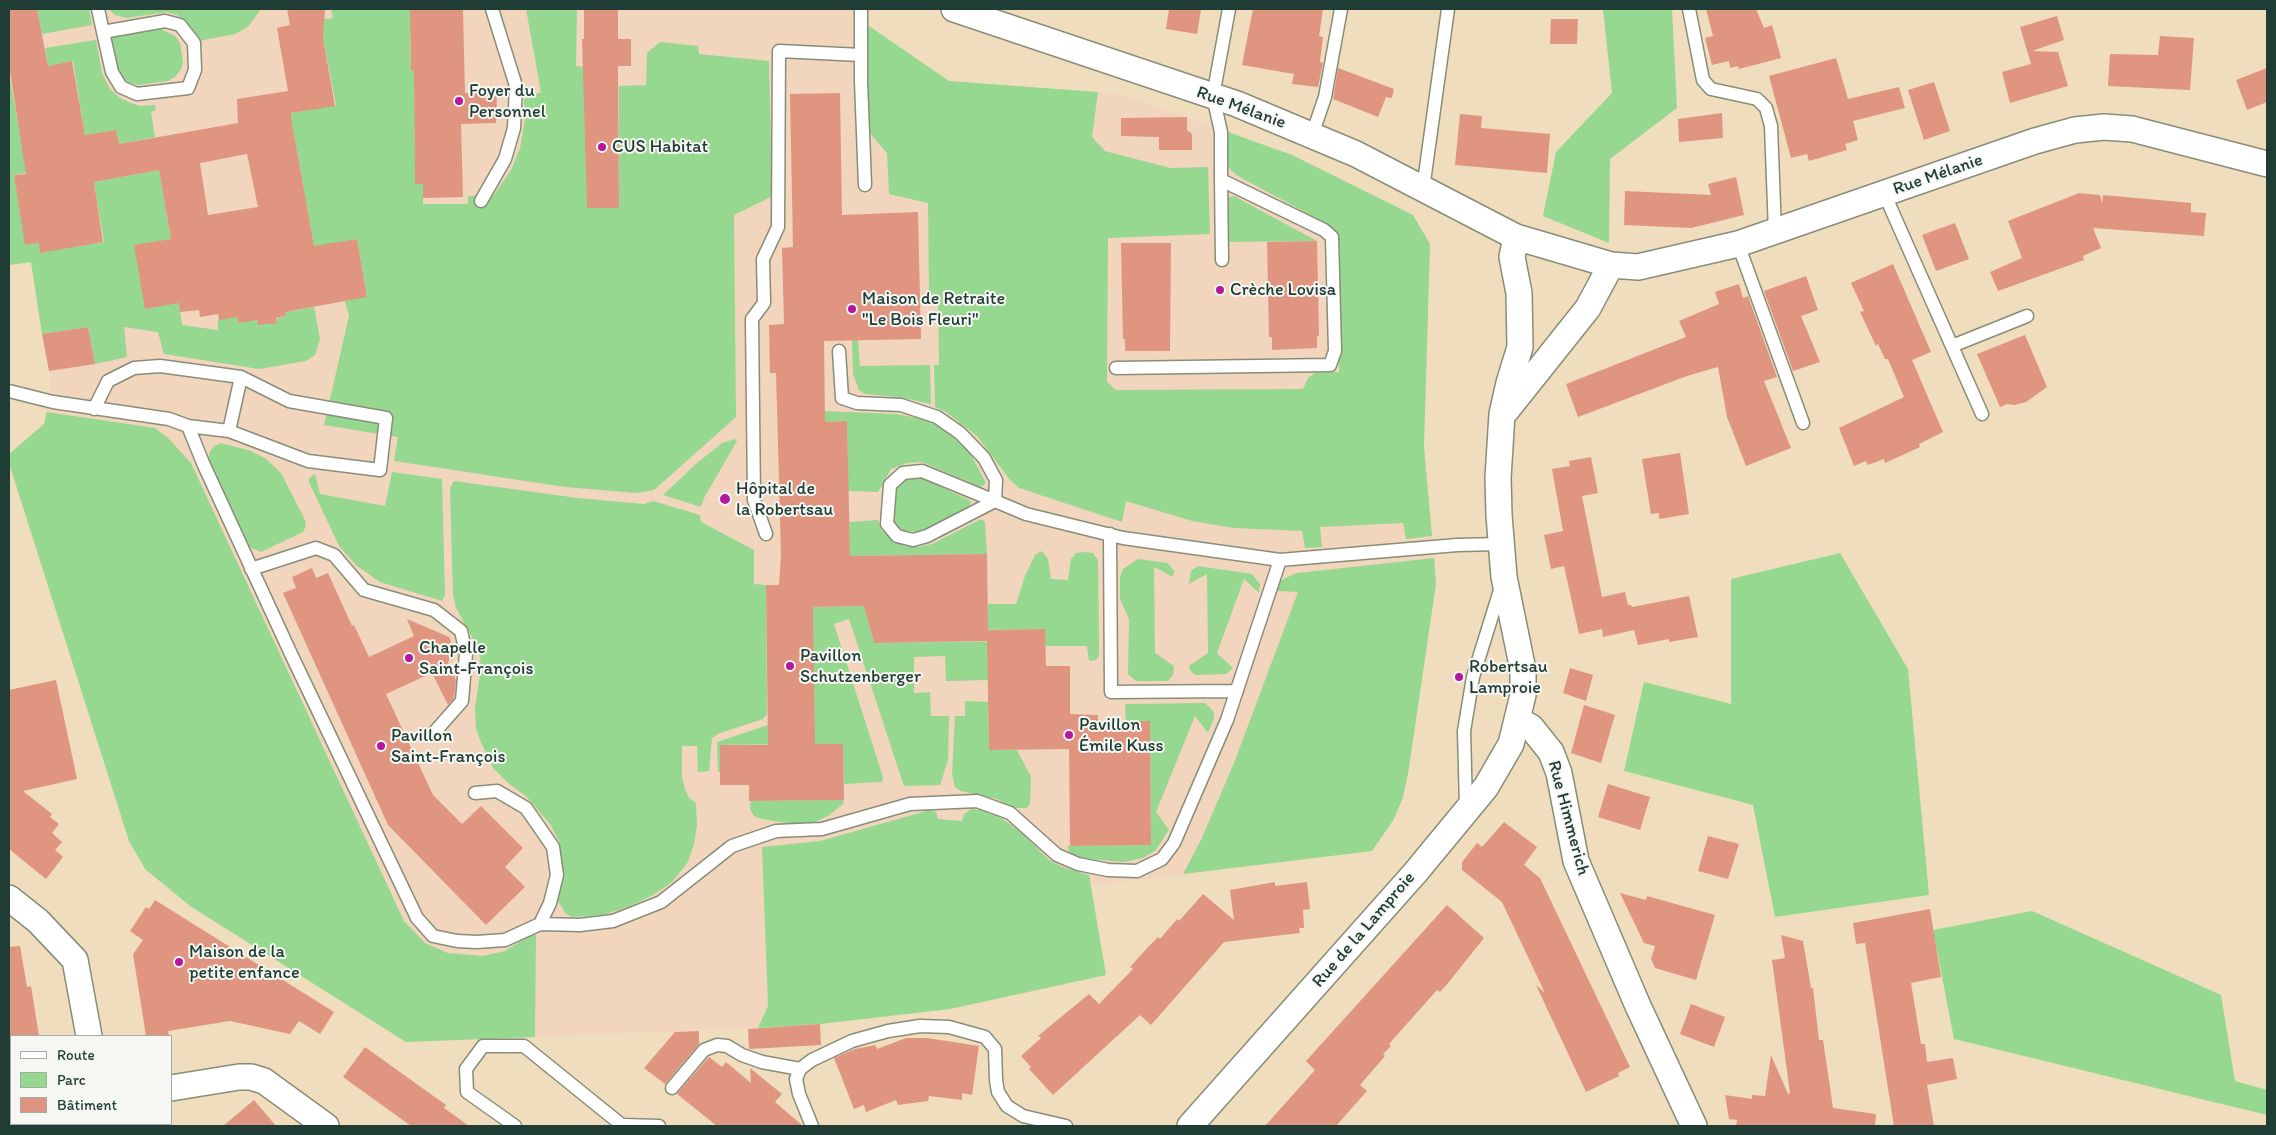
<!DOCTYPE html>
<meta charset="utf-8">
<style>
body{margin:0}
#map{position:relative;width:2276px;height:1135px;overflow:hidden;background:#f0ddbd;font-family:Itim,sans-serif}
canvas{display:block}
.frame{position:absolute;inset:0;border:10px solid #1f3d34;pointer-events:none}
.legend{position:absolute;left:10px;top:1035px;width:162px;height:90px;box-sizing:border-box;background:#f6f6f2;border:1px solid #a0aca6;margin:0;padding:6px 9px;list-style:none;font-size:15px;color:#1f3d34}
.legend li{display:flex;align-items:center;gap:10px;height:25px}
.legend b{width:25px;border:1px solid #a0aca6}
</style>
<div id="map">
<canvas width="2276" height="1135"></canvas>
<div class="frame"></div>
<ul class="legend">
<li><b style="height:6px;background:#fff"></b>Route</li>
<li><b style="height:14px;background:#96d88f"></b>Parc</li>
<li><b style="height:14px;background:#df9580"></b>Bâtiment</li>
</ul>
</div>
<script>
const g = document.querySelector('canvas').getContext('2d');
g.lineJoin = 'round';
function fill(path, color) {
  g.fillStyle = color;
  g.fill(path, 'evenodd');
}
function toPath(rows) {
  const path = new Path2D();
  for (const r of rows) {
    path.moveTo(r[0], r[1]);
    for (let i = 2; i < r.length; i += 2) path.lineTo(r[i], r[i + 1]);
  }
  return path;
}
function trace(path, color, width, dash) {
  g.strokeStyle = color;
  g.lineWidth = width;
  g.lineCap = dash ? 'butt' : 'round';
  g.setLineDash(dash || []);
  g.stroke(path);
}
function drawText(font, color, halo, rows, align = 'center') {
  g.font = font + ' Itim,sans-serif';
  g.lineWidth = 4;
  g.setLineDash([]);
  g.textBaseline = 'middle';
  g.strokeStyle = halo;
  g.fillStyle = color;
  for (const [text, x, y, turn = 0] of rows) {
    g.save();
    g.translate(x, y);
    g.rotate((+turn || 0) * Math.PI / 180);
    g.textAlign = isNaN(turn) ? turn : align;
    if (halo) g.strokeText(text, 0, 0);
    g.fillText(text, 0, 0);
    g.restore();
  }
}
fill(toPath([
 [9,9,851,9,878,34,949,81,1124,95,1292,155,1413,215,1430,244,1424,447,1436,584,1408,774,1403,797,1394,819,1372,851,1091,886,1106,975,950,1009,789,1027,406,1042,190,906,145,869,129,841,9,463,9,454,44,424,51,385,31,262,9,265]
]), '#f1d5bd');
fill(toPath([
 [37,9,89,9,92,25,42,34],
 [109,9,261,9,248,27,235,34,198,41,186,21,177,15,167,12,126,18,115,15],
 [331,9,420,9,421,32,410,33,411,70,421,71,421,92,414,93,414,108,421,109,414,131,415,146,422,147,415,168,415,184,423,184,423,204,468,204,468,196,494,195,511,170,520,148,525,119,524,99,541,92,526,9,577,9,576,66,585,67,587,208,619,207,619,86,646,85,647,53,660,42,698,46,699,54,769,61,772,194,771,197,734,215,736,417,654,490,636,493,565,487,394,461,398,437,324,425,349,316,345,301,367,296,357,239,314,247,292,123,291,113,336,105,320,22,321,20,333,18],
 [1603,9,1672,9,1677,108,1610,159,1609,243,1543,216,1556,152,1612,93],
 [869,26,949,81,1098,92,1092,137,1105,151,1170,168,1208,167,1210,234,1108,238,1107,382,1116,390,1303,389,1308,378,1315,373,1339,372,1338,235,1329,225,1238,176,1228,167,1228,132,1292,155,1413,215,1430,244,1424,447,1432,536,1406,539,1403,523,1320,527,1322,547,1305,548,1302,531,1234,528,1192,521,1126,501,1122,522,1019,488,1010,480,977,436,946,412,935,407,934,365,939,365,938,295,929,295,928,203,889,194,887,153,868,131,866,39],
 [161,29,175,36,180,43,183,62,181,69,175,77,168,81,138,85,128,82,120,76,116,67,111,37],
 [96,40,102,73,110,89,120,98,131,103,140,106,155,105,156,110,151,112,155,137,119,144,116,130,85,135,73,61,48,66,45,48],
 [9,73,27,173,14,175,26,245,39,241,41,252,104,242,94,182,159,170,171,239,134,246,179,303,182,325,218,330,218,320,237,314,239,323,256,317,259,326,259,324,275,321,277,323,276,319,286,316,285,312,314,307,320,339,315,355,306,361,259,369,164,354,158,332,124,327,127,357,95,364,88,327,42,334,31,262,9,265],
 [1234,196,1317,241,1228,242,1227,198],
 [852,340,858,340,860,366,930,365,931,404,899,397,865,394,859,390,853,374],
 [825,411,897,414,922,419,942,427,970,453,986,483,981,487,922,462,907,463,891,469,878,492,848,491,847,421,825,422],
 [47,412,155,428,168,438,191,463,404,921,425,943,448,953,483,956,505,951,531,935,536,935,535,1037,406,1042,190,906,145,869,129,841,9,463,9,454,44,424],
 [735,439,737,441,704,498,701,507,663,495,697,463,722,443],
 [221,443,248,450,265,458,281,473,305,520,306,526,303,532,261,552,249,547,209,461,209,453,214,446],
 [392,472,442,479,445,595,442,601,380,582,357,566,339,546,309,482,309,478,315,474,320,494,385,506],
 [909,477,921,478,969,500,971,502,969,507,930,528,917,531,905,531,896,527,893,524,894,493,899,483],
 [454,481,578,498,644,504,653,501,700,515,701,522,754,550,754,584,766,585,767,714,763,719,720,733,712,738,709,771,698,772,697,746,682,746,682,777,685,789,689,798,696,803,697,825,694,844,688,862,672,882,653,895,630,906,603,915,573,917,566,914,556,898,562,873,559,841,550,824,526,796,509,784,493,768,480,740,476,729,475,708,481,668,479,650,456,608,453,595,450,488],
 [878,520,881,530,889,537,904,546,918,547,932,544,979,520,983,520,985,523,987,554,850,556,849,522],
 [1042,551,1048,559,1051,579,1068,580,1071,559,1076,553,1084,552,1093,553,1098,560,1099,655,1096,660,1089,661,1087,646,1045,646,1045,629,882,631,969,612,988,611,988,604,1016,604,1025,576,1035,555],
 [1840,553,1908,669,1929,895,1775,917,1753,805,1624,771,1644,682,1731,704,1731,579],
 [1434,558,1436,584,1408,774,1403,797,1394,819,1372,851,1183,874,1201,840,1234,763,1298,592,1276,591,1279,581,1297,573],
 [1138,559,1168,563,1174,571,1173,577,1154,567,1155,653,1174,666,1173,675,1168,681,1136,681,1128,674,1129,619,1120,599,1120,577,1123,569],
 [1198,566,1252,574,1260,584,1259,593,1244,579,1217,653,1233,668,1226,674,1195,675,1190,670,1189,666,1208,653,1207,574,1189,584,1191,571],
 [864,606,874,643,1034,641,988,680,946,681,945,656,914,657,914,693,930,692,931,716,949,716,948,760,940,785,904,786,849,619,834,624,883,777,882,782,844,784,843,744,814,744,813,607],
 [965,701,988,702,989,750,1017,750,1031,777,1030,804,1027,808,1014,808,997,799,961,791,955,787,952,774,955,716,965,716],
 [1205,703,1214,712,1214,718,1208,733,1195,716,1156,812,1169,830,1155,851,1143,858,1125,862,1087,859,1070,853,1067,846,1151,845,1150,721,1126,721,1125,704],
 [768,725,794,744,720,745,720,772,718,772,717,742],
 [843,800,844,803,828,816,806,826,762,819,754,816,750,809,751,801],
 [971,809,980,810,1001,818,1021,832,1049,860,1062,867,1089,875,1106,975,950,1009,820,1024,758,1028,768,1006,762,847,820,841,930,810,936,812,938,819,962,821,964,814],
 [2032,911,2221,995,2235,1081,2267,1090,2267,1115,1954,1039,1933,930]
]), '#96d88f');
fill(toPath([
 [9,9,37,9,48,66,72,61,85,135,116,130,119,144,238,123,237,99,288,91,277,28,290,25,287,9,325,9,323,38,335,106,291,113,292,123,314,246,357,239,367,297,285,312,286,316,276,318,277,323,258,325,257,320,238,323,237,317,219,320,218,314,200,317,199,310,180,312,179,303,145,309,134,245,171,239,159,170,94,182,103,242,40,253,39,243,25,245,14,175,26,174,9,65],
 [247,154,258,207,208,215,200,163],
 [410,9,463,9,465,93,497,92,496,123,461,124,463,197,423,198,423,184,415,184,414,71,411,71],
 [584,9,618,9,618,39,631,39,631,66,618,66,619,208,587,208,582,39,584,39],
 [1169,9,1201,9,1197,34,1166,29],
 [1253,9,1323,9,1319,36,1323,37,1320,62,1323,63,1318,87,1292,84,1294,74,1242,65],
 [1706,9,1756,9,1764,28,1772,25,1781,58,1739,69,1738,66,1730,68,1729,61,1712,65,1705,38,1713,36],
 [2057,16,2064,40,2032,51,2058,52,2068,86,2010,103,2002,72,2031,64,2020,27],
 [1551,19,1578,19,1577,44,1550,44],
 [2160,36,2194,38,2190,90,2108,86,2110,54,2158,55],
 [1836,58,1848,99,1899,87,1905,108,1853,121,1858,140,1845,144,1847,150,1809,161,1807,154,1791,158,1769,76],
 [1338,68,1394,89,1392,98,1386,97,1378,117,1333,99],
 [2267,68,2267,102,2247,110,2236,80],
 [1934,82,1950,131,1924,140,1908,90],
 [840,93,842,215,918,212,921,339,824,341,825,422,847,421,850,556,987,554,988,630,1045,629,1046,666,1070,666,1070,714,1098,715,1098,721,1150,721,1151,845,1070,846,1069,749,989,750,987,641,874,643,864,606,813,607,815,744,843,744,844,800,749,801,749,785,720,785,720,745,768,745,766,585,779,585,781,554,776,373,770,373,769,325,784,324,782,248,793,247,790,94],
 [1722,113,1723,138,1679,142,1678,119],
 [1460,114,1482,116,1481,128,1550,134,1547,173,1455,165],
 [1187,117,1187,130,1192,134,1192,150,1159,150,1159,137,1121,136,1121,118],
 [1736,177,1744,215,1691,228,1624,225,1625,191,1711,195,1708,184],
 [2079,193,2100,195,2102,204,2103,195,2191,203,2191,212,2206,213,2204,236,2093,228,2101,248,2083,256,2084,260,1998,291,1990,272,2022,258,2008,221],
 [1955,223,1969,259,1936,271,1922,235],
 [1317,241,1319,336,1317,336,1317,348,1272,350,1272,337,1269,337,1267,242],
 [1121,243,1171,243,1170,351,1125,351,1125,339,1123,339],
 [1893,264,1931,352,1912,360,1943,432,1919,444,1920,447,1885,463,1884,459,1868,465,1866,461,1854,466,1839,428,1904,397,1888,359,1885,359,1878,344,1876,346,1860,312,1864,311,1851,283],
 [1806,276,1818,310,1801,316,1820,362,1793,371,1764,291],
 [1739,284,1743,298,1748,296,1777,377,1764,381,1791,448,1746,466,1727,417,1718,367,1687,376,1578,417,1566,384,1686,337,1679,321,1719,304,1715,292],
 [88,327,95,364,49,371,42,334],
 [2025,335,2047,387,2026,402,2015,405,2007,404,2000,407,1977,354],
 [1680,453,1689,514,1659,519,1659,513,1651,514,1642,459],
 [1591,457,1598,493,1582,496,1602,597,1625,592,1628,605,1631,605,1632,607,1689,596,1698,637,1669,642,1669,639,1638,645,1634,630,1603,637,1602,629,1579,634,1564,566,1551,569,1544,535,1563,531,1552,469,1570,466,1569,461],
 [312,568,316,578,328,573,352,626,354,625,369,657,414,636,407,619,449,637,453,646,448,663,456,680,454,698,448,705,432,673,386,694,433,795,462,824,481,806,523,848,505,867,525,887,486,925,388,825,283,593,296,588,292,577],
 [1570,668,1593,675,1586,701,1563,693],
 [56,680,77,779,23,791,52,814,50,817,59,824,52,833,62,842,55,850,63,857,46,879,9,849,9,690],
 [1584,705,1615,715,1601,763,1571,753],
 [1608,784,1650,797,1640,830,1598,817],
 [1504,822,1537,847,1524,865,1540,878,1630,1067,1618,1073,1619,1076,1586,1092,1536,985,1545,993,1502,902,1462,870,1462,862,1477,843,1482,847],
 [1708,836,1739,844,1728,879,1698,871],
 [1275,882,1275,886,1307,882,1310,909,1303,910,1304,928,1299,928,1300,933,1224,942,1151,1025,1140,1015,1053,1095,1029,1069,1031,1067,1021,1056,1041,1038,1038,1036,1089,994,1099,1004,1133,969,1130,967,1149,946,1158,937,1160,939,1177,919,1179,921,1203,894,1234,920,1230,890],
 [1620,893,1646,900,1647,896,1715,915,1696,980,1655,968,1651,959,1655,946,1644,943],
 [155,900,334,1012,320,1034,299,1021,290,1034,230,1021,168,1031,169,1036,146,1036,133,954,143,940,130,931,146,907,149,909],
 [1447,905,1484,938,1448,983,1440,992,1437,990,1389,1044,1391,1046,1383,1054,1385,1056,1360,1085,1367,1091,1336,1126,1265,1126,1315,1070,1306,1061],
 [1930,909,1941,977,1911,983,1921,1044,1925,1044,1927,1062,1953,1058,1957,1079,1927,1085,1934,1126,1894,1126,1865,943,1856,944,1853,923],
 [1781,935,1803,941,1811,988,1813,988,1819,1040,1823,1040,1833,1108,1876,1114,1875,1126,1736,1126,1737,1120,1729,1119,1725,1095,1752,1099,1752,1095,1765,1096,1771,1055,1788,1094,1790,1093,1772,960,1785,958],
 [20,946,27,987,31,986,39,1036,9,1036,9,947],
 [1691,1004,1725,1017,1714,1047,1680,1034],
 [820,1024,821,1045,749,1049,748,1029],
 [699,1031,699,1044,665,1084,644,1068,675,1032],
 [906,1038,927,1038,979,1046,972,1095,962,1093,962,1100,929,1096,928,1101,898,1105,896,1100,866,1112,864,1105,854,1109,834,1058,855,1049,875,1045,877,1049],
 [365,1047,446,1105,444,1108,469,1126,411,1126,343,1077],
 [709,1057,722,1067,726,1062,751,1083,750,1068,782,1094,775,1102,803,1126,717,1126,677,1094],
 [254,1100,276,1126,223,1126]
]), '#df9580');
const lane = toPath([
 [98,9,103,32,112,72,121,87,137,94,188,88,195,70,194,43,180,25,165,21,103,32],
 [861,9,861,81,865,185],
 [1689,9,1703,80,1711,89,1757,99,1766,108,1771,126,1775,232],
 [1312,135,1325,97,1341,9],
 [1221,180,1222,260],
 [1423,189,1448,9],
 [1884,193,1982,414],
 [481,201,505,159,514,128,516,86,492,9],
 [1738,244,1803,423],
 [1952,346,2027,316],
 [839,351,842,398,857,403,901,405,937,417,960,433,984,458,996,480,995,501,927,536,913,540,897,536,887,524,890,485,903,473,922,471,995,501,1026,514,1123,538,1280,560,1457,545,1500,544],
 [1116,368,1330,365,1335,351,1332,237,1324,230,1221,180,1221,132,1213,96,1229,9],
 [9,391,53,402,169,419,188,426,203,463,291,654,417,918,433,936,457,941,477,942,505,940,540,924,580,925,613,921,661,902,732,846,776,831,822,829,910,804,977,801,1010,813,1057,855,1078,864,1108,870,1137,871,1162,859,1174,843,1227,720,1280,560],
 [94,409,108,381,134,368,160,366,241,377,229,431,188,426],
 [229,431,308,461,380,470,386,418,289,401,241,377],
 [766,534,754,500,752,319,764,303,763,259,778,227,779,51,861,55],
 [1110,534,1111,692,1237,691],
 [251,569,316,548,334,555,364,590,434,610,461,631,466,653,462,701,432,735],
 [475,793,497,791,526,808,553,847,557,875,550,903,540,924],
 [1466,807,1464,731,1473,677,1501,587],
 [672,1088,704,1050,717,1045,727,1046,742,1055,762,1062,800,1069],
 [624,1125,659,1126],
 [515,1126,467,1092,466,1069,483,1046,524,1046,623,1126],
 [812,1126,799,1094,796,1079,800,1069,812,1060,852,1041,888,1031,920,1026,949,1027,985,1037,995,1049,996,1080,998,1092,1007,1106,1023,1116,1066,1126]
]);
const street = toPath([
 [954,9,1237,104,1356,154,1516,237,1611,265,1638,267,1738,244,2035,141,2075,130,2104,127,2132,129,2267,164],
 [1506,411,1588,308,1611,265],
 [1518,720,1531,727,1551,752,1559,773,1576,861,1638,1006,1694,1126],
 [9,898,38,921,75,960,89,1036],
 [171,1088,239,1077,251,1077,264,1081,326,1126],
 [106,1124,106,1126],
 [1190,1126,1415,873,1486,787,1511,744,1523,695,1523,670,1504,577,1499,515,1498,478,1502,414,1509,383,1520,347,1519,293,1512,257,1516,237]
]);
trace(lane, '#888d78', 15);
trace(street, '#888d78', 28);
trace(lane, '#fff', 12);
trace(street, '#fff', 25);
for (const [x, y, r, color] of [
 [459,101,5,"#b5179e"],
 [602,147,5,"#b5179e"],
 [1220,290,5,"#b5179e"],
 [852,309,5,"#b5179e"],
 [725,499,6,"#b5179e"],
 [409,658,5,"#b5179e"],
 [790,666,5,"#b5179e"],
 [1459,677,5,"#b5179e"],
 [1069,735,5,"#b5179e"],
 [381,746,5,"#b5179e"],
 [179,962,5,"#b5179e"]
]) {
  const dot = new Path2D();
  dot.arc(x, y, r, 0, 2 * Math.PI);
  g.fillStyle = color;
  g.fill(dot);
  trace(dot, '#f6f6f2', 2);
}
drawText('18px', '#1f3d34', '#f6f6f2', [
 ["Foyer du",469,91],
 ["Personnel",469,112],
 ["CUS Habitat",612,147],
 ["Crèche Lovisa",1230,290],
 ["Maison de Retraite",862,299],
 ["\"Le Bois Fleuri\"",862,320],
 ["Hôpital de",736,489],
 ["la Robertsau",736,510],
 ["Chapelle",419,648],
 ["Saint-François",419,669],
 ["Pavillon",800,656],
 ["Schutzenberger",800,677],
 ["Robertsau",1469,667],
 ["Lamproie",1469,688],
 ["Pavillon",1079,725],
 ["Émile Kuss",1079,746],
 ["Pavillon",391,736],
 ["Saint-François",391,757],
 ["Maison de la",189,952],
 ["petite enfance",189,973]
], 'left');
drawText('18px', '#1f3d34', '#f6f6f2', [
 ["Rue Mélanie",1241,108,20],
 ["Rue Mélanie",1938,175,-19],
 ["Rue Himmerich",1568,818,75],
 ["Rue de la Lamproie",1364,930,-49]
]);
</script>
